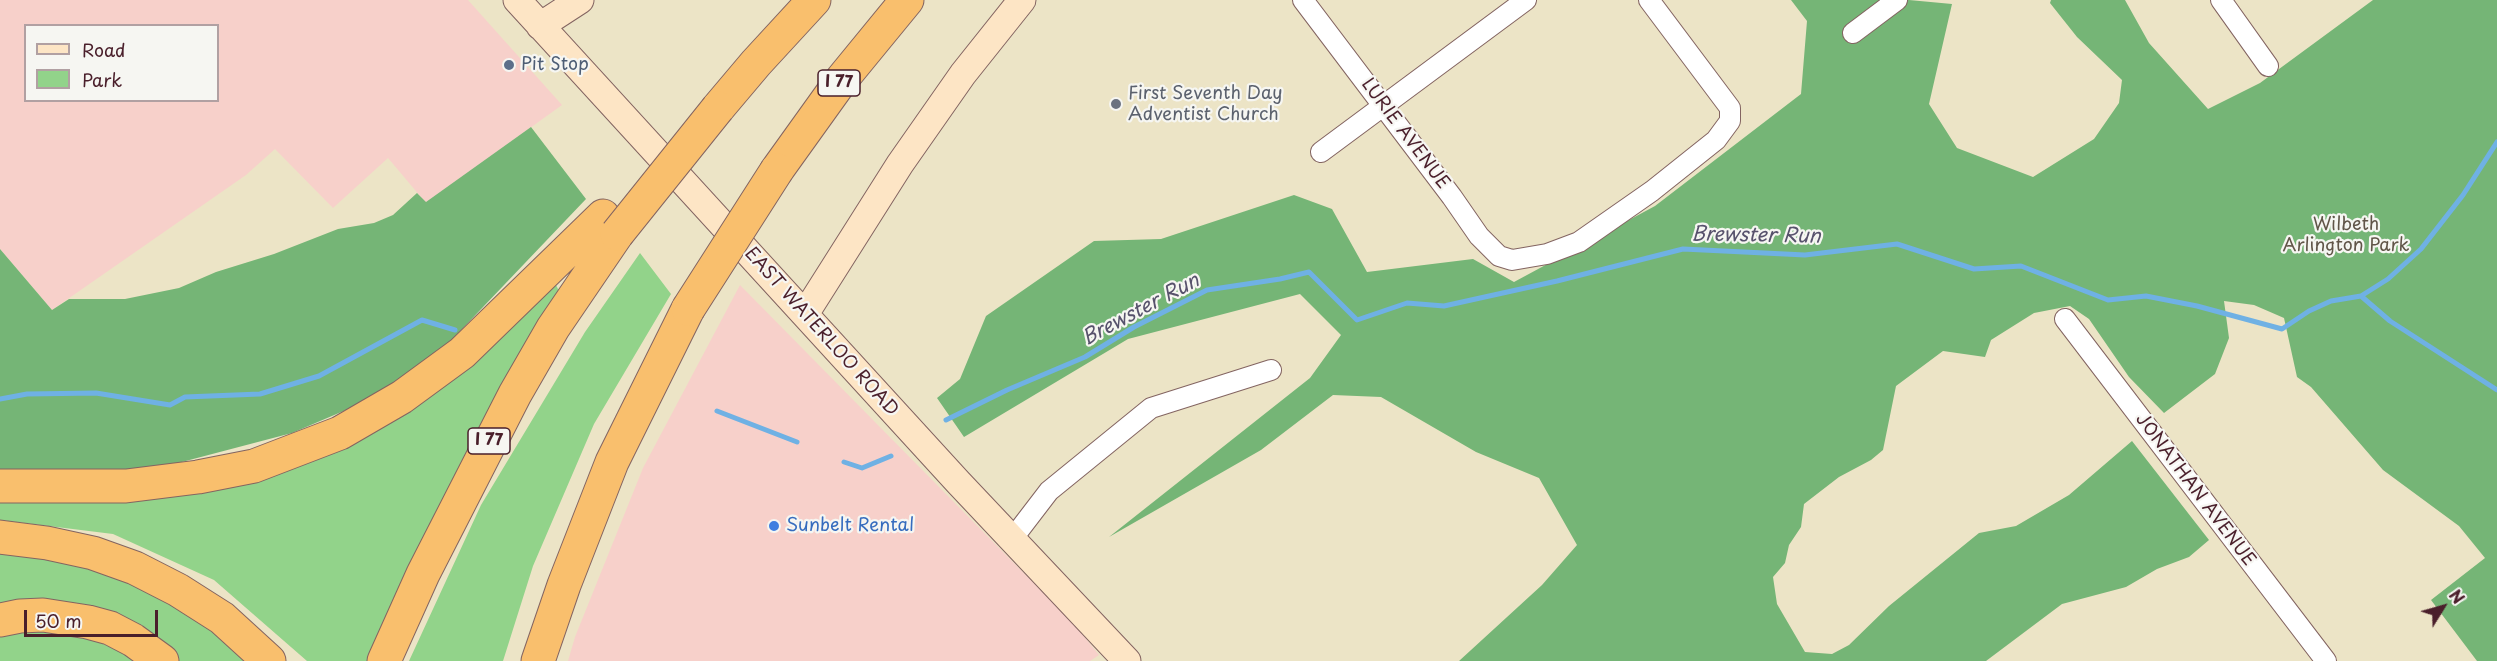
<!DOCTYPE html>
<style>
body{margin:0}
#map{position:relative;width:2497px;height:661px;overflow:hidden;background:#ece4c6;font-family:"Playpen Sans",sans-serif}
canvas{display:block}
.legend{position:absolute;left:24px;top:24px;width:195px;height:78px;box-sizing:border-box;background:#f6f6f2;border:2px solid #b1a0a2;margin:0;padding:8px 10px;list-style:none;font-size:18px;color:#4a1f2b}
.legend li{display:flex;align-items:center;gap:12px;height:30px}
.legend b{width:30px;border:2px solid #b1a0a2}
.north{position:absolute;left:2413px;top:577px;width:60px;height:60px;-webkit-text-stroke:4px #f6f6f2;paint-order:stroke;rotate:53deg;font-size:16px;font-weight:700;line-height:24px;text-align:center;color:#4a1f2b}
.north::after{content:'';display:block;margin:auto;width:21px;height:27px;background:#4a1f2b;clip-path:polygon(50% 0,100% 100%,50% 72%,0 100%)}
.scale{position:absolute;left:24px;top:610px;width:134px;height:27px;box-sizing:border-box;border:3px solid #4a1f2b;border-top:0;padding-left:8px;font-size:18px;line-height:21px;white-space:nowrap;color:#4a1f2b;-webkit-text-stroke:4px #f6f6f2;paint-order:stroke}
</style>
<div id="map">
<canvas width="2497" height="661"></canvas>
<ul class="legend">
<li><b style="height:8px;background:#fde5c5"></b>Road</li>
<li><b style="height:16px;background:#92d38a"></b>Park</li>
</ul>
<div class="north">N</div>
<div class="scale">50 m</div>
</div>
<script>
const g = document.querySelector('canvas').getContext('2d');
g.lineJoin = 'round';
function fill(path, color) {
  g.fillStyle = color;
  g.fill(path, 'evenodd');
}
function toPath(rows) {
  const path = new Path2D();
  for (const r of rows) {
    path.moveTo(r[0], r[1]);
    for (let i = 2; i < r.length; i += 2) path.lineTo(r[i], r[i + 1]);
  }
  return path;
}
function trace(path, color, width, dash) {
  g.strokeStyle = color;
  g.lineWidth = width;
  g.lineCap = dash ? 'butt' : 'round';
  g.setLineDash(dash || []);
  g.stroke(path);
}
function drawText(font, color, halo, rows, align = 'center') {
  g.font = font + ' "Playpen Sans",sans-serif';
  g.lineWidth = 4.5;
  g.setLineDash([]);
  g.textBaseline = 'middle';
  g.strokeStyle = halo;
  g.fillStyle = color;
  for (const [text, x, y, turn = 0] of rows) {
    g.save();
    g.translate(x, y);
    g.rotate((+turn || 0) * Math.PI / 180);
    g.textAlign = isNaN(turn) ? turn : align;
    if (halo) g.strokeText(text, 0, 0);
    g.fillText(text, 0, 0);
    g.restore();
  }
}
fill(toPath([
 [0,0,468,0,562,105,426,203,388,158,333,208,275,149,246,175,52,310,0,249],
 [26,26,218,26,218,100,26,100],
 [740,285,1075,625,1099,655,1090,661,568,661,575,637,643,468]
]), '#f7d0ca');
fill(toPath([
 [640,253,671,294,594,424,533,566,503,661,409,661,481,505,585,332],
 [551,275,562,297,370,661,307,661,214,580,113,534,0,520,0,500,255,477],
 [0,544,62,551,199,613,248,661,171,661,0,607],
 [14,627,83,635,130,656,136,661,0,661,0,631]
]), '#92d38a');
fill(toPath([
 [1791,0,1909,0,1952,4,1929,104,1957,148,2033,177,2094,139,2119,103,2122,80,2077,37,2050,3,2051,0,2125,0,2149,43,2208,109,2260,83,2373,0,2497,0,2497,661,2477,661,2431,600,2485,558,2459,526,2383,470,2311,387,2297,377,2284,318,2254,305,2224,301,2229,338,2215,374,2164,413,2129,377,2089,319,2070,306,2034,313,1991,340,1985,357,1943,351,1896,386,1883,450,1871,460,1839,477,1804,504,1801,527,1789,545,1785,563,1773,577,1777,604,1805,652,1832,654,1849,645,1889,606,1979,533,2016,526,2069,495,2132,441,2209,540,2189,557,2157,569,2126,587,2062,604,1986,661,1459,661,1542,585,1577,545,1539,478,1476,452,1381,397,1333,395,1261,450,1109,537,1310,378,1341,335,1300,294,1128,339,964,437,937,398,960,379,986,316,1094,241,1161,239,1294,195,1332,209,1367,272,1473,259,1514,282,1655,206,1801,94,1807,21],
 [531,127,586,199,443,349,400,380,353,407,292,433,178,463,0,485,0,249,52,310,69,299,125,299,179,288,216,272,274,254,338,229,374,223,393,215,417,193,426,202]
]), '#75b576');
trace(toPath([
 [2361,296,2390,321,2497,390],
 [0,399,27,394,96,393,170,405,185,397,260,394,319,376,422,320,455,330],
 [717,411,797,442],
 [946,420,1007,390,1085,357,1134,327,1207,290,1280,279,1309,272,1357,320,1407,303,1444,306,1557,281,1683,249,1805,255,1897,244,1974,269,2021,266,2108,300,2146,296,2197,306,2282,329,2309,311,2331,301,2361,296,2388,279,2421,249,2463,195,2497,142],
 [844,462,862,468,891,456]
]), '#6fb1e4', 5);
const street = toPath([
 [1303,0,1452,197,1479,236,1499,256,1512,260,1547,254,1579,242,1652,191,1716,140,1730,121,1730,108,1649,0],
 [2221,0,2268,66],
 [1853,33,1897,0],
 [1321,152,1526,0],
 [2065,319,2326,661],
 [1013,538,1049,491,1151,408,1271,370]
]);
const secondary = toPath([
 [517,0,958,482,1127,661],
 [540,26,580,0],
 [805,314,900,164,963,74,1022,0]
]);
const highway = toPath([
 [718,108,756,63,814,0],
 [777,170,843,78,907,0],
 [0,486,126,486,198,477,254,466,340,433,402,397,462,353,603,216],
 [0,537,47,543,93,553,135,568,178,590,222,618,269,661],
 [0,620,20,616,43,615,88,622,110,628,133,640,162,661],
 [384,661,423,574,515,394,553,328,617,234],
 [538,661,564,585,612,462,688,309]
]);
trace(street, '#836461', 22);
trace(secondary, '#836461', 29);
trace(highway, '#836461', 35);
trace(street, '#fff', 20);
trace(secondary, '#fde5c5', 27);
trace(highway, '#f9bf6d', 33);
const highwayBridge = toPath([
 [617,234,718,108],
 [688,309,777,170]
]);
trace(highwayBridge, '#836461', 35, []);
trace(highwayBridge, '#f9bf6d', 33);
for (const [x, y, r, color] of [
 [509,65,6,"#5c6f8a"],
 [1116,104,6,"#6b7280"],
 [774,526,6,"#3f7fe0"]
]) {
  const dot = new Path2D();
  dot.arc(x, y, r, 0, 2 * Math.PI);
  g.fillStyle = color;
  g.fill(dot);
  trace(dot, '#f6f6f2', 2);
}
for (const [x, y, w] of [
 [839,83,42],
 [489,441,42]
]) {
  const box = new Path2D();
  box.roundRect(x - w / 2, y - 13, w, 26, 4.5);
  g.fillStyle = '#f6f6f2';
  g.fill(box);
  trace(box, '#4a1f2b', 1.5);
}
drawText('bold 16px', '#4a1f2b', null, [
 ["I 77",839,83],
 ["I 77",489,441]
]);
drawText('18px', '#4e5e75', '#f6f6f2', [
 ["Pit Stop",521,65]
], 'left');
drawText('18px', '#5b616d', '#f6f6f2', [
 ["First Seventh Day",1128,94],
 ["Adventist Church",1128,115]
], 'left');
drawText('18px', '#4a1f2b', '#f6f6f2', [
 ["LURIE AVENUE",1405,134,53],
 ["EAST WATERLOO ROAD",821,332,48],
 ["JONATHAN AVENUE",2195,490,53]
]);
drawText('18px', '#605548', '#f6f6f2', [
 ["Wilbeth",2346,225],
 ["Arlington Park",2346,246]
]);
drawText('18px', '#366cbe', '#f6f6f2', [
 ["Sunbelt Rental",786,526]
], 'left');
drawText('italic 20px', '#57526c', '#f6f6f2', [
 ["Brewster Run",1756,236,1],
 ["Brewster Run",1141,310,-28]
]);
</script>
